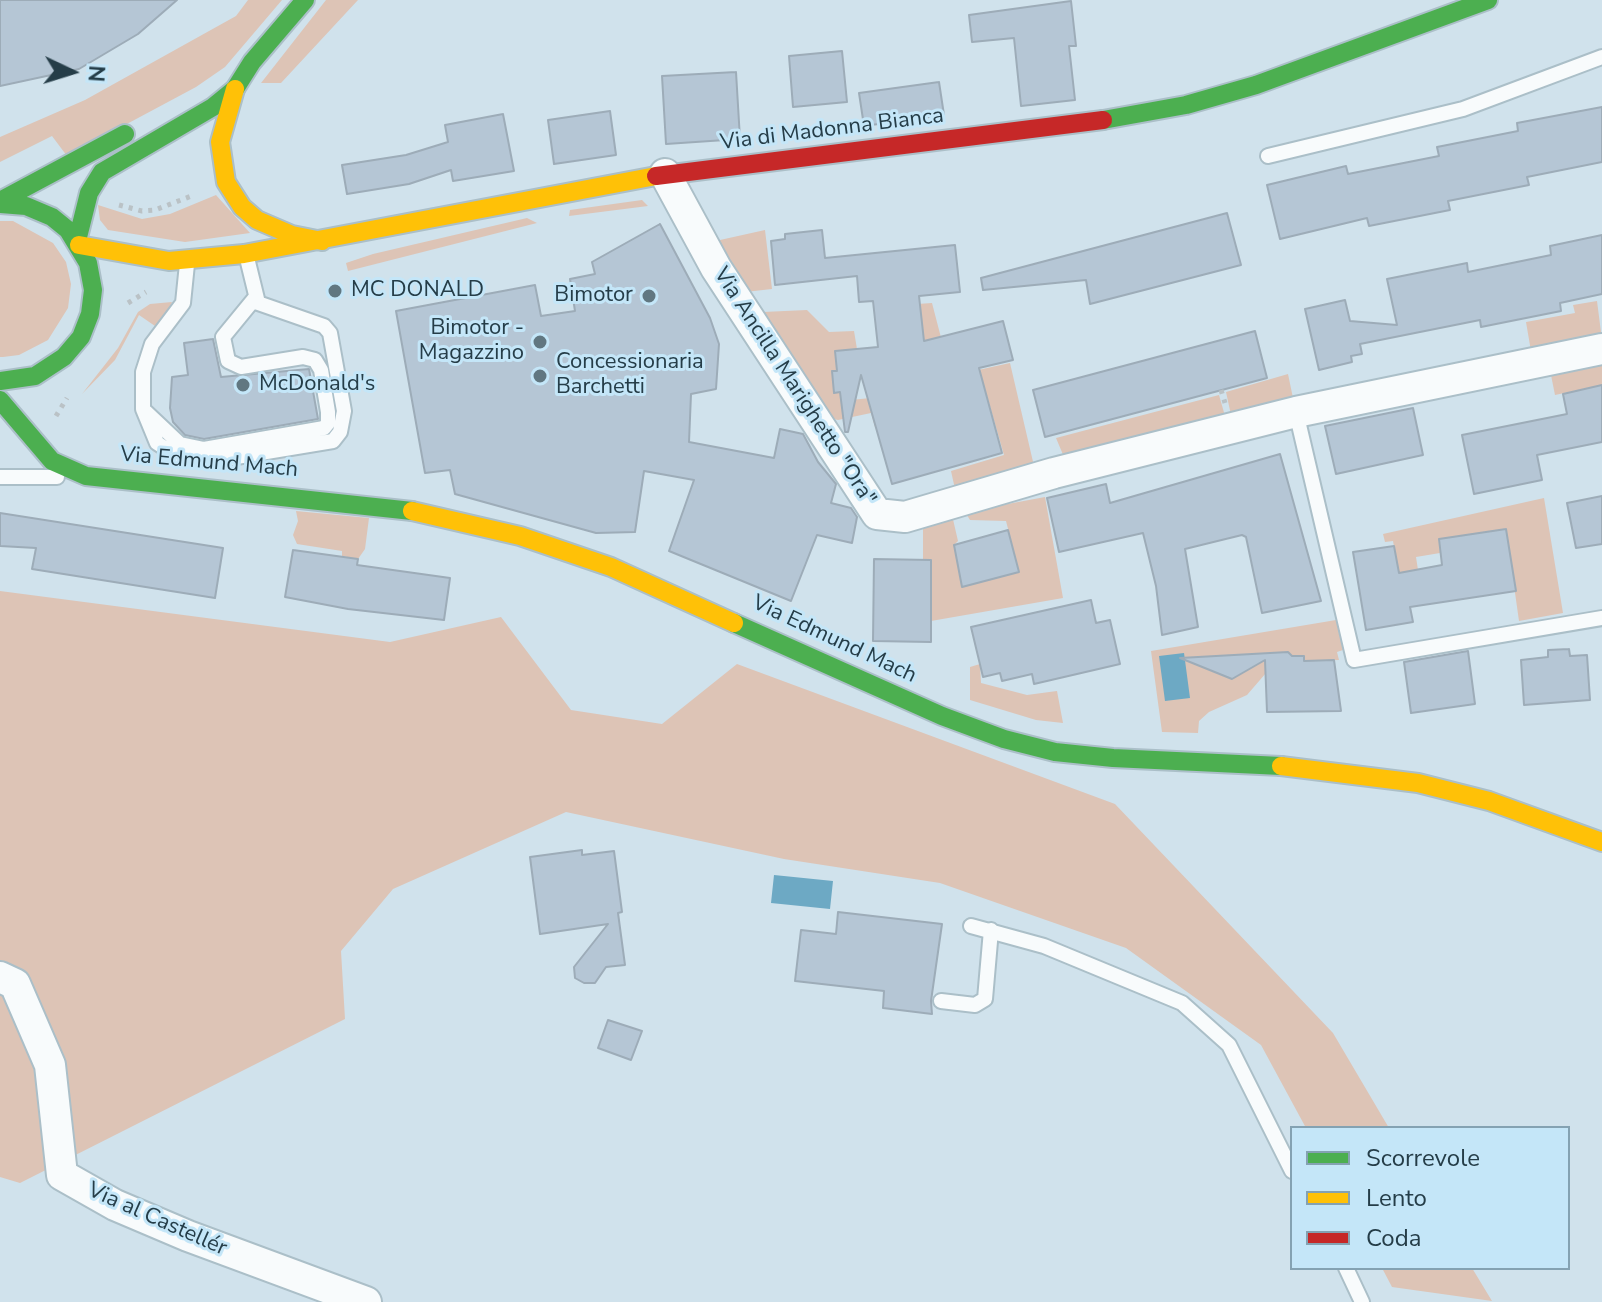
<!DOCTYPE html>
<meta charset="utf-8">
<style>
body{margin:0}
#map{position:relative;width:1602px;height:1302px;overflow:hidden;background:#d0e2ec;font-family:"Nunito Sans",sans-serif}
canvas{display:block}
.legend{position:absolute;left:1290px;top:1126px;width:280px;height:144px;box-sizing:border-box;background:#c4e6f8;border:2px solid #84a2b2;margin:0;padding:10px 14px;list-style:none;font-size:24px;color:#253d48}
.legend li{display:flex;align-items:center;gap:16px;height:40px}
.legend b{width:40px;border:2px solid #84a2b2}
.north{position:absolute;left:32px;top:32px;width:80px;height:80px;-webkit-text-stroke:6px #c4e6f8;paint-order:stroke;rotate:94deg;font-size:22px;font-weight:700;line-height:32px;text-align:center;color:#253d48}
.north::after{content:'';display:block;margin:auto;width:28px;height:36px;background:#253d48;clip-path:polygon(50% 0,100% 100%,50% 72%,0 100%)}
</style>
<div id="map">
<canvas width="1602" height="1302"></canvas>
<ul class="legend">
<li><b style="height:10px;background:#4caf50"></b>Scorrevole</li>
<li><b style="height:10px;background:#ffc107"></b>Lento</li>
<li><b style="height:10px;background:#c62828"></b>Coda</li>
</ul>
<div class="north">N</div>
</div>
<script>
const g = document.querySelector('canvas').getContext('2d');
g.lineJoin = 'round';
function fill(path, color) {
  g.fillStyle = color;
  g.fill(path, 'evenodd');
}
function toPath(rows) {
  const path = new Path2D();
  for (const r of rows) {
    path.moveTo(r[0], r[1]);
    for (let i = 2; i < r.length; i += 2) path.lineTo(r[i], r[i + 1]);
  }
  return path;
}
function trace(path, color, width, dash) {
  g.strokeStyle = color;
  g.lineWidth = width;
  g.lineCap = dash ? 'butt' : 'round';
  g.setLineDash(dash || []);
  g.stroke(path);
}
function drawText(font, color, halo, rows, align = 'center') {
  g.font = font + ' "Nunito Sans",sans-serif';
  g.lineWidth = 6;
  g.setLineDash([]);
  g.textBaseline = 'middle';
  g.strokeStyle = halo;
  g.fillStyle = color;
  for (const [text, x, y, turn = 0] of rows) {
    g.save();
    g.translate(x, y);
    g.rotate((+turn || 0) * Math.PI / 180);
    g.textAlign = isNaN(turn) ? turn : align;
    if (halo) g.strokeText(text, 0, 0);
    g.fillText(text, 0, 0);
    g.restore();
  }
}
fill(toPath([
 [248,0,282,0,225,67,196,87,67,156,52,136,0,162,0,137,85,100,236,16],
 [326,0,358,0,281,83,261,83],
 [216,195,250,233,185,242,108,230,100,220,98,205,142,219,170,214],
 [642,200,648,206,569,216,570,210],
 [527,218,537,223,348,271,346,263,373,254],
 [0,221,13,221,53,243,66,262,71,284,68,308,48,340,19,355,3,357,0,357],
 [765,230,772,289,745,292,711,242],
 [1597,301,1602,340,1532,357,1526,322,1575,313,1573,305],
 [172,302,164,321,155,326,139,315,115,360,82,394,118,348,138,312,150,304],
 [932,303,951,376,1010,363,1034,466,955,489,951,471,1004,455,987,396,875,427,871,413,838,420,826,417,763,312,807,310,829,332,854,331,857,349,837,371,832,372,834,392,840,392,841,401,890,396,881,325,873,307],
 [1602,357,1602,385,1555,395,1551,375,1557,366],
 [1288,374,1293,398,1231,415,1226,392],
 [1219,395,1225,416,1064,457,1056,438],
 [1045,497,1063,598,931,621,932,560,923,559,923,523,952,515,958,541,954,545,965,585,1019,571,1006,521,970,520,965,512],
 [1544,498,1563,613,1519,621,1506,529,1439,539,1440,553,1416,557,1418,570,1399,573,1393,541,1385,542,1383,534],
 [296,511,369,518,365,549,358,559,342,556,342,551,297,544,293,535,298,521],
 [0,591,390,642,501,617,571,710,662,724,737,664,1115,804,1333,1033,1389,1128,1306,1128,1261,1045,1126,948,940,883,784,859,566,812,393,889,341,951,345,1019,20,1183,0,1177],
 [1336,620,1343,650,1337,652,1339,660,1304,661,1304,656,1292,656,1266,673,1247,695,1209,712,1199,721,1198,733,1162,732,1151,651],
 [980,664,981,683,1027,695,1057,691,1063,723,1036,720,970,700,970,667],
 [1382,1268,1472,1268,1492,1301,1392,1287]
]), '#ddc4b6');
fill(toPath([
 [1184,653,1190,698,1165,701,1159,656],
 [774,875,833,881,830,909,771,903]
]), '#6da9c4');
const building = toPath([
 [0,0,177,0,138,34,79,69,0,86,0,0],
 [1071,1,1076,46,1069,46,1075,100,1021,106,1014,38,972,42,969,15,1071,1],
 [842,51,847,102,793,107,789,56,842,51],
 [736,72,740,139,666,144,662,76,736,72],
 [939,82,944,115,864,126,859,93,939,82],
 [1602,107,1602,162,1527,177,1529,185,1448,201,1450,210,1369,226,1367,218,1280,239,1267,185,1346,166,1348,174,1439,156,1437,147,1518,131,1517,123,1602,107],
 [610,111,616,155,554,164,548,120,610,111],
 [503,114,514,171,453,181,451,170,409,184,347,194,342,165,406,155,448,142,445,125,503,114],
 [1227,213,1241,265,1090,304,1086,280,983,290,981,278,1227,213],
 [660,224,710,318,719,344,716,389,691,394,689,442,774,458,780,429,803,434,818,462,836,484,831,503,851,508,857,517,852,543,817,535,791,601,669,551,694,480,644,471,635,532,596,533,455,494,450,470,425,473,396,311,535,285,541,316,575,311,570,279,595,274,592,262,660,224],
 [822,230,825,258,955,245,960,292,919,296,924,341,1003,321,1013,360,979,368,1002,453,892,484,861,375,848,432,845,432,840,392,834,393,832,371,837,371,835,351,878,347,873,301,859,302,857,276,775,285,771,241,785,239,785,234,822,230],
 [1602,235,1602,294,1560,303,1561,311,1481,327,1480,320,1360,344,1362,354,1351,356,1352,362,1319,370,1305,309,1345,300,1350,321,1397,325,1387,279,1467,263,1468,272,1551,255,1550,246,1602,235],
 [1255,331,1267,378,1045,437,1033,390,1255,331],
 [213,339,221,377,309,369,318,419,204,439,185,435,173,422,170,408,172,377,188,375,184,343,213,339],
 [1602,385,1602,442,1537,455,1542,480,1474,494,1462,435,1567,414,1563,394,1602,385],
 [1413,408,1423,455,1336,474,1325,426,1413,408],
 [1280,454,1321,601,1262,613,1246,537,1242,535,1185,549,1198,627,1162,635,1156,586,1143,533,1059,552,1047,498,1106,484,1110,503,1280,454],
 [1602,496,1602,544,1576,548,1567,503,1602,496],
 [0,513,223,548,215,598,32,569,36,548,0,546,0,513],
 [1506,529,1516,591,1410,607,1413,622,1366,630,1353,552,1394,546,1399,573,1442,565,1439,539,1506,529],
 [1008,530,1019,572,962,587,954,545,1008,530],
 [293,550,358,559,357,565,450,578,444,620,348,609,285,597,293,550],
 [874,559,931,560,931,642,873,641,874,559],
 [1091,600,1096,623,1110,620,1120,664,1034,684,1032,674,1002,681,1000,673,983,677,971,627,1091,600],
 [1569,649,1570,656,1587,655,1590,700,1524,705,1521,660,1548,657,1548,650,1569,649],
 [1468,651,1475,704,1411,713,1404,662,1468,651],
 [1288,652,1292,656,1304,656,1304,661,1334,660,1341,711,1267,712,1265,660,1232,679,1180,658,1288,652],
 [582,850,582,855,614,851,622,912,618,913,625,965,606,967,595,983,584,983,575,978,574,967,608,924,540,934,530,857,582,850],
 [838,912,942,924,931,1001,932,1014,883,1008,884,991,795,981,801,930,836,934,838,912],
 [608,1020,642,1031,631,1060,598,1048,608,1020]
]);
fill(building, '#b5c6d5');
trace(building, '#9dacb8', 2);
const lane = toPath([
 [1268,156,1463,109,1602,57],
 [187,264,183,303,152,344,143,372,143,409,157,443,177,456,218,460,333,441,340,432,344,411,330,333,324,326,258,303,247,258],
 [146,412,180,444,204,449,324,428,328,423,328,412,321,370,315,360,303,357,241,367,228,361,223,337,255,298],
 [1296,412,1354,660,1602,618],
 [0,477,57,477],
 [971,926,1044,946,1182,1003,1229,1045,1292,1171],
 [941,1001,975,1005,985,999,991,930],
 [1346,1268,1362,1302]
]);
const street = toPath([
 [665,174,716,268,877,514,905,517,1054,473,1296,412,1602,349],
 [0,977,15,984,50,1065,62,1175,115,1205,188,1236,366,1302]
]);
const fast = toPath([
 [1103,120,1186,105,1256,85,1488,0],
 [0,201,125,134],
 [0,204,26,206,52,217,68,230,88,263,93,290,90,314,81,337,64,357,35,376,0,381],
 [77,241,89,193,102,172,213,107,235,89,252,62,305,0],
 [0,400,52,461,86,476,412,511],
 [734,623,942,716,1004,739,1055,752,1113,758,1281,766]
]);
const slow = toPath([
 [235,89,220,142,226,182,242,207,257,220,292,235,322,241],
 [79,245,169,261,244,254,656,176],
 [412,511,520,536,611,567,734,623],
 [1281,766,1418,783,1489,801,1602,842]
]);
const jam = toPath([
 [656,176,1103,120]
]);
trace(lane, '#abbfc8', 18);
trace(street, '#abbfc8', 34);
trace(fast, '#abbfc8', 22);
trace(slow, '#abbfc8', 22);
trace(jam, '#abbfc8', 22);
trace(toPath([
 [119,205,142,211,155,210,194,195],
 [128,303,146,292],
 [1221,390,1225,403],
 [56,416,67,398]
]), '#bac2c6', 5, [4, 6]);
trace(lane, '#f8fbfc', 14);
trace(street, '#f8fbfc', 30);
trace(fast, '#4caf50', 18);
trace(slow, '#ffc107', 18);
trace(jam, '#c62828', 18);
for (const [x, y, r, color] of [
 [335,291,8,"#617781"],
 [649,296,8,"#617781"],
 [540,342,8,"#617781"],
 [540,376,8,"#617781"],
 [243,385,8,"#617781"]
]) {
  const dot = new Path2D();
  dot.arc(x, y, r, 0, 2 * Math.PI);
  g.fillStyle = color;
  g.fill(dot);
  trace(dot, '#c4e6f8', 3);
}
drawText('22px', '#253d48', '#c4e6f8', [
 ["Via di Madonna Bianca",832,130,-7],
 ["Via Ancilla Marighetto \"Ora\"",794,387,57],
 ["Via Edmund Mach",209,463,5],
 ["Via Edmund Mach",834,640,25],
 ["Via al Castellér",157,1220,24]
]);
drawText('22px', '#253d48', '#c4e6f8', [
 ["MC DONALD",351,291],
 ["Bimotor",633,296,"right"],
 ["Bimotor -",524,329,"right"],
 ["Magazzino",524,354,"right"],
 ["Concessionaria",556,363],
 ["Barchetti",556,388],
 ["McDonald's",259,385]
], 'left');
</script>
